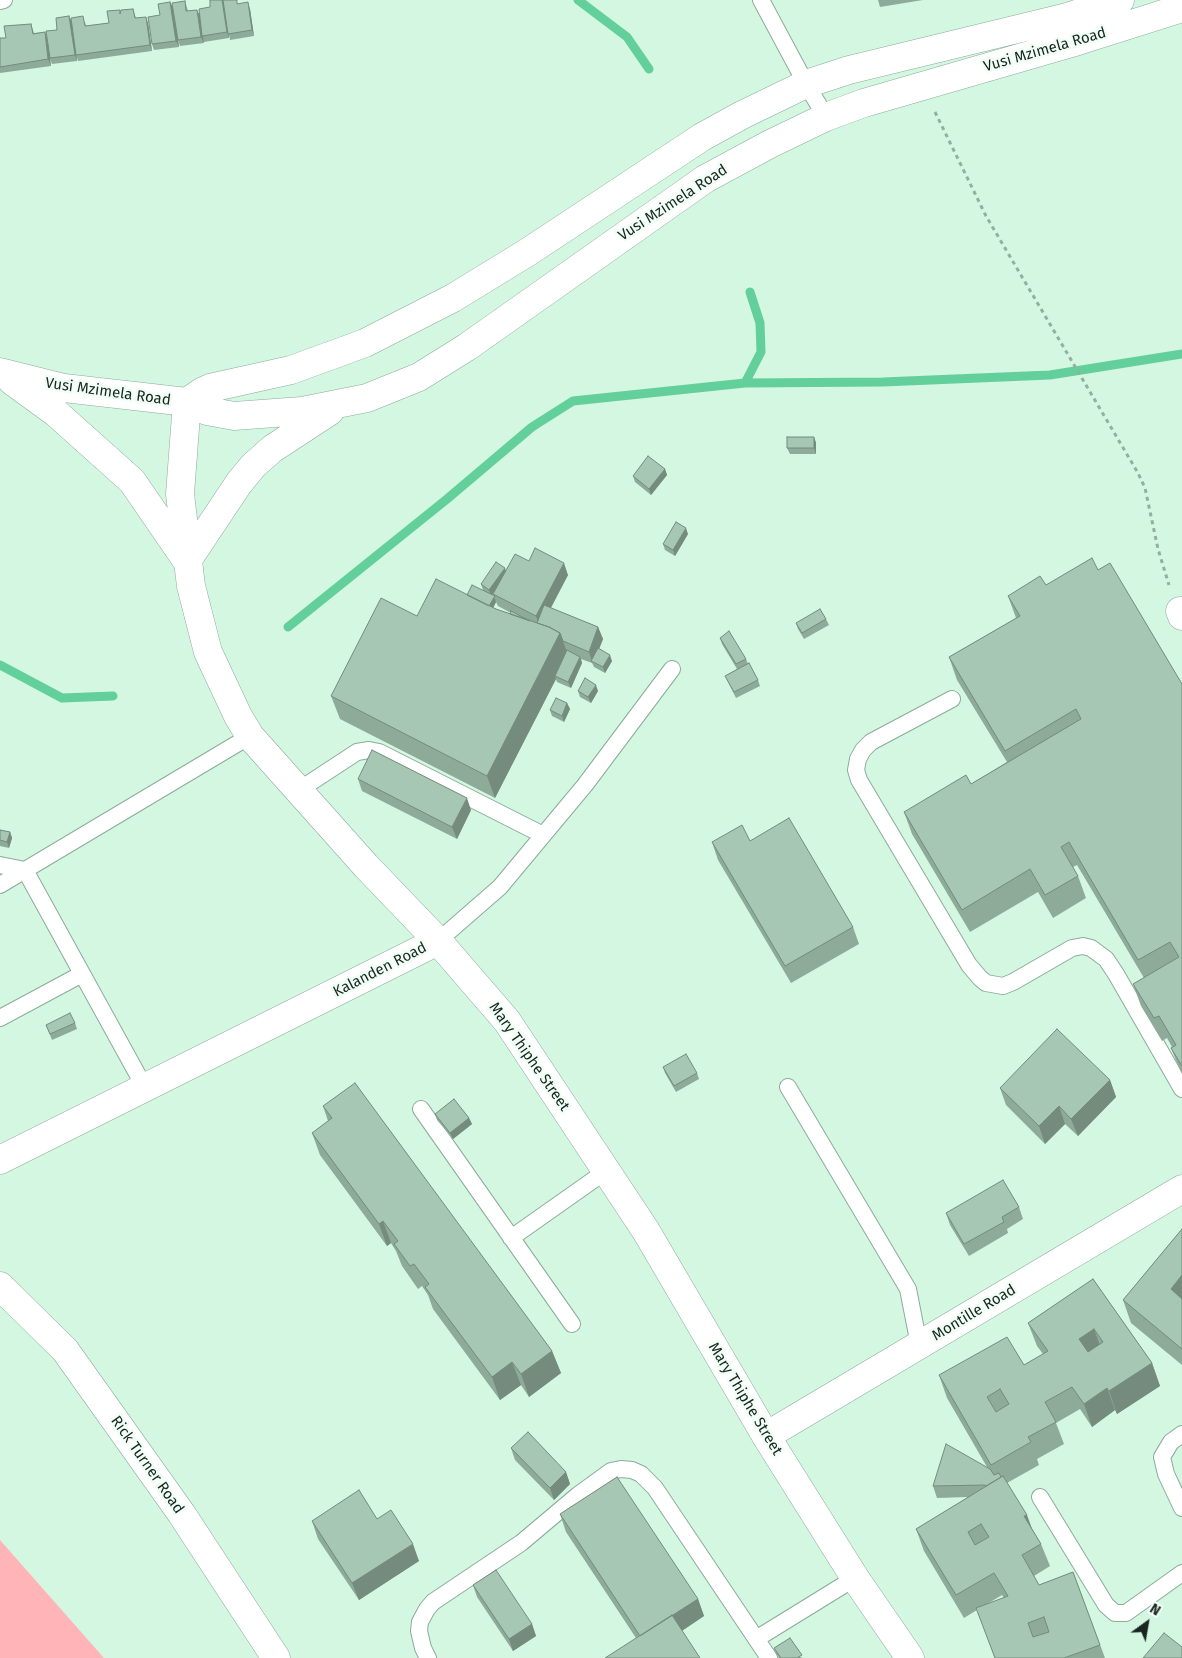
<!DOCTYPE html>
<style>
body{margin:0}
#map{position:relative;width:1182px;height:1658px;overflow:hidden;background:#d4f7e2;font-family:"Fira Sans",sans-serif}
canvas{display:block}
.north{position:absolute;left:1122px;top:1598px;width:50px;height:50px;-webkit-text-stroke:4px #f0fef6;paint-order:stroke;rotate:32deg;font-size:14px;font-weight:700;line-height:20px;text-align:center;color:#19261f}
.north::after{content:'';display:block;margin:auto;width:18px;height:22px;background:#19261f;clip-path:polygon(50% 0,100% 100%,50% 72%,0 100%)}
</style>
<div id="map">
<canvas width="1182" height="1658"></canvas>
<div class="north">N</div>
</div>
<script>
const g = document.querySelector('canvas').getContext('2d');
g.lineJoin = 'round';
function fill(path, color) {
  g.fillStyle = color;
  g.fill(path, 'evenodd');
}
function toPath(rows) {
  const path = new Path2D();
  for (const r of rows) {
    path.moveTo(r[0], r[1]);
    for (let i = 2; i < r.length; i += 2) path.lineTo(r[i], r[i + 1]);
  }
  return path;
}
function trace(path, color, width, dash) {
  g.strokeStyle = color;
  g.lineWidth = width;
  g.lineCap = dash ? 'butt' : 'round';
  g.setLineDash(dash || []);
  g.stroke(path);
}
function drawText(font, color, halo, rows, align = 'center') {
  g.font = font + ' "Fira Sans",sans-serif';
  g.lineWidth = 5;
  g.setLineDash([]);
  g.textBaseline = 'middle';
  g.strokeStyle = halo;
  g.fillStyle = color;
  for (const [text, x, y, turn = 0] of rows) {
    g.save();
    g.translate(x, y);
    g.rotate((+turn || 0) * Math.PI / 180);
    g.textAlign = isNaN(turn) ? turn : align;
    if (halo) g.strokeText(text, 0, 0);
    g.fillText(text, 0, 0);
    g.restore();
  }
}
fill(toPath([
 [0,1540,104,1658,0,1658]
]), '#ffb5b8');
trace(toPath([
 [578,0,627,37,649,69],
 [745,383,761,352,760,323,750,292],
 [288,627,447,499,532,427,573,401,745,383,883,382,1050,375,1182,354],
 [0,665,62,698,113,696]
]), '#63cf9a', 9);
const lane = toPath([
 [761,0,806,84,826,117],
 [0,1,4,0],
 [952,699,871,742,863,750,858,759,856,770,859,780,969,965,980,978,986,983,1003,986,1013,982,1072,948,1083,946,1091,948,1106,959,1116,974,1182,1089],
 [299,790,357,752,369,750,379,752,543,835],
 [0,865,25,870,145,1088],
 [0,885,250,736],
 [438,941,500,887,585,785,672,669],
 [0,1018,82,974],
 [788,1087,908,1289,919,1345],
 [421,1109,572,1324],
 [511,1238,606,1171],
 [1182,1434,1171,1442,1162,1457,1166,1474,1182,1508],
 [1040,1497,1106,1605,1115,1613,1126,1613,1182,1573],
 [756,1639,855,1578],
 [428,1658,423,1648,419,1631,420,1622,427,1609,433,1602,521,1543,578,1495,611,1471,621,1469,632,1470,641,1474,655,1488,769,1658]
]);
const street = toPath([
 [1180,611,1182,616],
 [0,1160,438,941],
 [766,1436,1182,1189]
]);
const secondary = toPath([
 [0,372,64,388,187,402,207,411,234,416,302,411,367,398,419,377,467,347,705,179,770,144,826,117,864,103,1078,41,1182,8],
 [12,381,56,413,132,481,187,561,239,483,253,466,272,449,330,411],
 [187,402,180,494,191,586,208,652,238,716,250,736,366,866,438,941,507,1021,646,1231,766,1436,855,1578,910,1658],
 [187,402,203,391,210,388,291,370,365,343,453,298,528,252,702,137,742,115,806,84,849,70,1067,17,1120,0],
 [0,1286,65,1350,181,1513,276,1658]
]);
trace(lane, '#8bac99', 18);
trace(street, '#8bac99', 29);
trace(secondary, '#8bac99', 29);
trace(toPath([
 [935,112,986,216,1138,473,1145,488,1158,549,1169,585]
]), '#94af9f', 3, [4, 4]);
trace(lane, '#fff', 16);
trace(street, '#fff', 28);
trace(secondary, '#fff', 28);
fill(toPath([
 [878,0,923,0,880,7],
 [185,1,188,11,197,10,199,15,238,4,250,9,254,36,230,40,229,35,229,38,204,42,203,37,204,43,180,46,178,40],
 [170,2,173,8,179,47,154,50,152,44,160,15],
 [133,9,136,18,148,23,152,51,78,61,77,57,77,61,52,64,50,59,51,66,0,73,0,38,6,38,31,24,34,33,45,32,46,37,71,21,85,22,86,26,109,23,121,12],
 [814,437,816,443,816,454,790,454,787,448],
 [665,469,667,475,651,495,635,482,633,476],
 [688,534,675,556,665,550,663,544],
 [529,561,568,575,551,608,598,627,603,639,599,649,612,661,605,673,594,667,592,663,581,659,582,663,571,688,557,682,556,679,495,798,340,719,331,696,417,616,467,595,483,590,481,584,506,571],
 [496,602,498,606,511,613,510,614,493,608],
 [1098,570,1182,684,1182,1074,1180,1070,1171,1048,1172,1047,1167,1038,1162,1041,1141,1006,1133,984,1144,978,1077,865,1073,867,1078,876,1086,898,1053,918,1038,892,970,932,912,834,904,812,971,784,1007,762,957,680,949,657,1016,618,1008,596],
 [826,619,829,625,804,639,798,629,796,623],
 [720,638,746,659,748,664,758,680,760,686,736,698,725,676,737,669,722,644],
 [578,691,598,691,591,703,580,697],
 [567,703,570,709,564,722,552,716,550,710],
 [358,779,471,810,457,839,362,791],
 [0,830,10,832,12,838,9,848,0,846],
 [712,842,853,927,859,944,791,983,718,860],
 [75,1023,77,1029,52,1040,46,1025],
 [663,1067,697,1073,699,1079,676,1092,665,1073],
 [1110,1080,1116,1097,1078,1136,1065,1124,1045,1144,1006,1105,1000,1088],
 [323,1106,552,1351,561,1373,529,1397,521,1385,500,1400,433,1309,428,1295,422,1286,418,1289,402,1266,396,1251,391,1243,387,1246,320,1155,312,1133,328,1121],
 [435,1114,469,1118,472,1124,453,1139,437,1120],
 [1019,1207,1023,1219,1007,1229,1008,1233,969,1256,950,1225,946,1213],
 [1182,1229,1182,1365,1131,1323,1123,1300],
 [1093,1279,1152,1363,1160,1386,1117,1414,1115,1410,1092,1427,1080,1409,1056,1423,1064,1444,1037,1459,1039,1465,1007,1483,1031,1527,1041,1544,1050,1566,1034,1576,1039,1585,1073,1572,1105,1658,995,1658,977,1610,964,1618,924,1551,916,1529,968,1497,937,1498,933,1486,987,1467,947,1398,939,1375,1024,1365,1043,1354,1037,1346,1028,1323],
 [1002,1595,1004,1598,987,1604],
 [511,1448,566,1472,570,1484,554,1500,515,1460],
 [560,1514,698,1599,704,1616,682,1631,636,1638,566,1532],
 [377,1519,419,1561,359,1600,318,1539,312,1521],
 [473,1585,532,1624,536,1636,513,1651,477,1597],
 [774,1648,803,1658,779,1658,776,1654]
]), '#8eab9a');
fill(toPath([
 [222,0,224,0,229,38,227,32],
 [170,2,173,8,179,47,176,41],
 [248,2,250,9,254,36,252,30],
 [197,10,200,16,204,43,201,37],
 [69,16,72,22,77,61,75,55],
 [146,17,148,23,152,51,150,45],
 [45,32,47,38,51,66,48,59],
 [814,437,816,443,816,454,814,448],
 [665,469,667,475,651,495,649,489],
 [686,528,688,534,675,556,673,550],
 [564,563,568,575,540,628,536,616],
 [505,568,507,574,491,596,489,590],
 [494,596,496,602,487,620,485,614],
 [598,627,603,639,594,662,592,661,589,652],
 [560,633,568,655,555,676,556,679,495,798,487,776],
 [610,655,612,661,605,673,603,667],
 [580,657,582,663,571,688,568,682],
 [596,685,598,691,591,703,588,697],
 [567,703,570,709,564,722,562,716],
 [467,798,471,810,457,839,452,827],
 [10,832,12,838,9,848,7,842],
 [1110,1080,1116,1097,1078,1136,1071,1119],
 [1059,1106,1065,1124,1045,1144,1039,1126],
 [469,1118,472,1124,453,1139,450,1133],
 [383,1221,391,1243,387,1246,379,1224],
 [1182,1275,1182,1308,1171,1289],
 [1094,1329,1102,1351,1087,1361,1079,1339],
 [552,1351,561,1373,529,1397,521,1374],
 [512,1362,521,1385,500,1400,492,1377],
 [1152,1363,1160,1386,1117,1414,1109,1391],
 [1107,1388,1115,1410,1092,1427,1084,1404],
 [566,1472,570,1484,554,1500,550,1488],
 [1027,1515,1035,1537,1024,1516],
 [413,1544,419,1561,359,1600,352,1583],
 [698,1599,704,1616,647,1654,640,1636],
 [532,1624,536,1636,513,1651,509,1639]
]), '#748b7d');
const building = toPath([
 [210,0,222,0,227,32,202,36,199,9,210,7,210,0],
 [223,0,237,0,237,4,248,2,252,30,228,34,223,0],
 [185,1,186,11,197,10,201,37,178,40,172,3,185,1],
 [170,2,176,41,152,44,148,17,160,15,158,4,170,2],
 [133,9,135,18,146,17,150,45,76,55,71,18,83,16,85,26,109,23,107,11,120,10,120,14,121,10,133,9],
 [69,16,75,55,50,58,46,31,57,30,56,18,69,16],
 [31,24,33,34,45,32,48,59,0,67,0,38,6,38,4,26,31,24],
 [787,437,814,437,814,448,787,448,787,437],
 [648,456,665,469,649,489,633,476,648,456],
 [676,522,686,528,673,550,663,544,676,522],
 [535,548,564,563,536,616,493,594,515,554,529,561,535,548],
 [1092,558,1098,570,1110,563,1182,684,1182,1066,1171,1048,1176,1045,1159,1016,1154,1018,1133,984,1179,957,1170,942,1138,960,1069,842,1061,847,1078,876,1045,895,1030,869,962,910,904,812,966,775,971,784,1081,719,1076,709,1005,751,949,657,1020,616,1008,596,1040,576,1046,585,1092,558],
 [496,562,505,568,489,590,481,584,496,562],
 [436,579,496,609,549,627,560,633,487,776,331,696,381,598,417,616,436,579],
 [472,585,495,596,489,606,467,595,472,585],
 [544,605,598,627,589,652,563,641,560,633,549,627,537,623,544,605],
 [820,609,826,619,802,633,796,623,820,609],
 [511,611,530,621,510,614,511,611],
 [729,631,746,659,736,664,720,638,729,631],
 [598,648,610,655,603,667,591,661,598,648],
 [567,650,580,657,568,682,555,676,567,650],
 [749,663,758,680,734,692,725,676,749,663],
 [585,678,596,685,588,697,578,691,585,678],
 [556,698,567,703,562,716,550,710,556,698],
 [372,750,467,798,452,827,358,779,372,750],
 [789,818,853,927,785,966,712,842,742,825,750,841,789,818],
 [0,830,10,832,7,842,0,840,0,830],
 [70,1013,75,1023,50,1034,46,1025,70,1013],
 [1057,1029,1110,1080,1071,1119,1059,1106,1039,1126,1000,1088,1057,1029],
 [686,1054,697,1073,674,1086,663,1067,686,1054],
 [355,1083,552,1351,521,1374,512,1362,492,1377,425,1287,429,1284,414,1264,410,1266,394,1244,398,1241,383,1221,379,1224,312,1133,332,1118,323,1106,355,1083],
 [454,1099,469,1118,450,1133,435,1114,454,1099],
 [1003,1180,1019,1207,1002,1217,1004,1222,964,1244,946,1213,1003,1180],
 [1182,1229,1182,1275,1171,1289,1182,1299,1182,1349,1123,1300,1182,1229],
 [1093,1279,1152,1363,1109,1391,1107,1388,1084,1404,1072,1387,1045,1402,1056,1422,1028,1437,1031,1442,991,1465,939,1375,1007,1337,1024,1365,1048,1351,1028,1323,1093,1279],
 [1094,1329,1103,1342,1088,1352,1079,1339,1094,1329],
 [1000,1389,1009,1404,996,1412,987,1397,1000,1389],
 [528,1432,566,1472,550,1488,511,1448,528,1432],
 [946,1444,990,1469,994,1475,999,1473,1001,1477,986,1486,985,1485,933,1486,946,1444],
 [1003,1476,1027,1515,1024,1516,1041,1544,1022,1555,1039,1585,1073,1572,1100,1645,1064,1658,995,1658,976,1608,1008,1596,994,1573,956,1595,916,1529,1003,1476],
 [981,1524,989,1537,975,1545,968,1532,981,1524],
 [1044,1617,1049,1632,1033,1637,1028,1623,1044,1617],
 [617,1477,698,1599,640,1636,560,1514,617,1477],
 [359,1490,377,1519,391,1510,413,1544,352,1583,312,1521,359,1490],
 [496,1570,532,1624,509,1639,473,1585,496,1570],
 [672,1615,700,1658,605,1658,672,1615],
 [1164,1633,1182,1647,1182,1658,1143,1658,1164,1633],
 [790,1638,802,1655,797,1658,781,1658,774,1648,790,1638]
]);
fill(building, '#a5c7b3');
trace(building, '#748b7d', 1);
drawText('15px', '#19261f', '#f0fef6', [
 ["Vusi Mzimela Road",1045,50,-16],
 ["Vusi Mzimela Road",673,203,-33],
 ["Vusi Mzimela Road",108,392,8],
 ["Kalanden Road",380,970,-27],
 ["Mary Thiphe Street",529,1057,55],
 ["Montille Road",974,1313,-31],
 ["Mary Thiphe Street",745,1399,59],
 ["Rick Turner Road",147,1465,55]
]);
</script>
